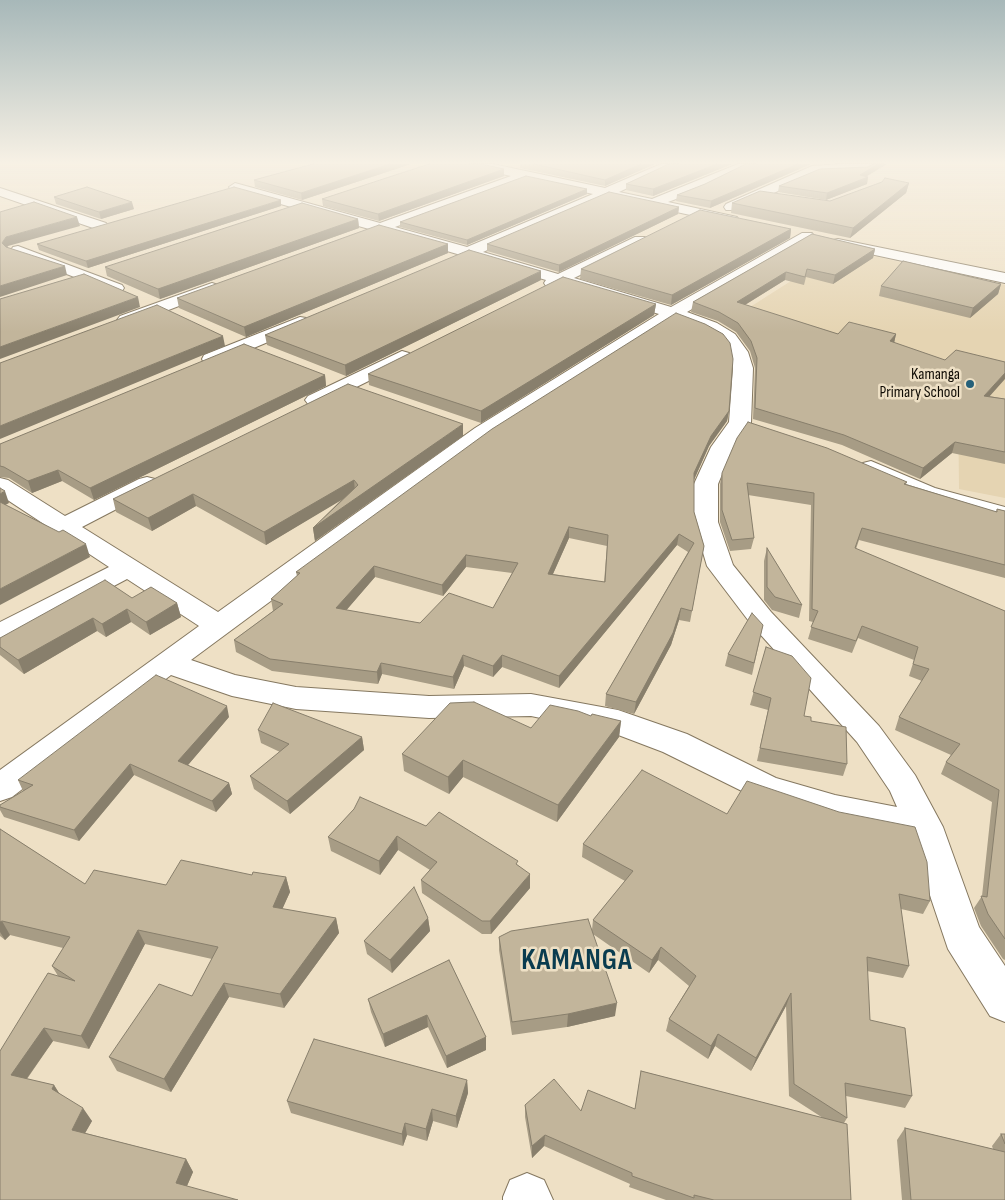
<!DOCTYPE html>
<style>
body{margin:0}
canvas{display:block;background:#eee0c5}
</style>
<canvas width="1005" height="1200"></canvas>
<script>
const g = document.querySelector('canvas').getContext('2d');
g.lineJoin = 'round';
function fill(path, color) {
  g.fillStyle = color;
  g.fill(path, 'evenodd');
}
function toPath(rows) {
  const path = new Path2D();
  for (const r of rows) {
    path.moveTo(r[0], r[1]);
    for (let i = 2; i < r.length; i += 2) path.lineTo(r[i], r[i + 1]);
  }
  return path;
}
function trace(path, color, width, dash) {
  g.strokeStyle = color;
  g.lineWidth = width;
  g.lineCap = dash ? 'butt' : 'round';
  g.setLineDash(dash || []);
  g.stroke(path);
}
function drawText(font, color, halo, rows, align = 'center') {
  g.font = font + ' "Sofia Sans Condensed",sans-serif';
  g.lineWidth = 5;
  g.setLineDash([]);
  g.textBaseline = 'middle';
  g.strokeStyle = halo;
  g.fillStyle = color;
  for (const [text, x, y, turn = 0] of rows) {
    g.save();
    g.translate(x, y);
    g.rotate((+turn || 0) * Math.PI / 180);
    g.textAlign = isNaN(turn) ? turn : align;
    if (halo) g.strokeText(text, 0, 0);
    g.fillText(text, 0, 0);
    g.restore();
  }
}
fill(toPath([
 [841,249,1005,285,1005,498,959,489,958,398,747,309]
]), '#e5d4b2');
const minor = toPath([
 [469,164,493,164,605,188,661,164,678,164,619,192,652,199,738,164,755,164,703,189,668,202,737,217,739,220,737,223,732,224,607,197,483,252,558,274,635,237,645,237,647,240,645,243,574,278,671,307,802,233,812,233,814,236,812,239,687,312,717,323,735,334,748,352,753,368,751,423,733,448,718,484,718,522,733,565,771,612,879,726,915,775,943,827,979,927,1005,966,1005,1022,990,1016,948,949,911,839,835,823,754,797,663,752,613,733,531,716,429,718,296,709,232,696,171,675,12,797,0,801,0,770,199,626,127,579,10,641,0,643,0,622,109,567,0,495,0,478,8,480,65,516,139,479,147,477,155,479,159,484,155,489,82,527,218,612,475,428,659,314,561,285,552,288,546,286,544,283,546,280,382,232,375,234,370,233,369,229,231,190,229,187,235,183,380,223,511,176,471,167,469,164],
 [525,179,593,194,467,247,395,227,525,179],
 [675,320,705,331,723,342,730,352,733,368,729,422,711,447,694,484,694,522,707,566,751,624,857,742,890,791,897,807,835,795,776,778,687,734,618,710,531,694,429,696,296,687,235,675,191,660,491,438,675,320],
 [841,164,883,164,866,171,818,173,736,210,726,210,724,207,726,204,812,166,841,164],
 [0,188,106,223,108,226,106,229,96,229,0,196,0,188],
 [838,239,1005,273,1005,283,833,246,831,243,833,240,838,239],
 [18,246,122,285,124,288,122,291,110,291,13,253,11,250,13,247,18,246],
 [212,283,218,285,220,288,218,291,132,324,126,325,120,324,117,320,120,316,212,283],
 [300,317,306,318,309,322,306,326,218,363,211,365,204,363,202,359,204,355,300,317],
 [402,351,409,353,411,357,409,361,322,404,315,406,308,404,305,400,308,396,402,351],
 [871,461,935,488,1005,507,1005,522,919,498,863,473,860,468,863,463,871,461],
 [527,1173,544,1180,553,1200,503,1200,503,1197,510,1180,527,1173]
]);
trace(minor, '#857860', 2);
fill(minor, '#fff');
fill(toPath([
 [313,164,411,164,302,200,255,187,254,180],
 [520,164,655,164,605,186,520,168],
 [669,164,732,164,653,196,626,190,626,184],
 [746,164,811,164,710,208,676,201,677,195,705,184],
 [868,167,866,177,868,177,867,184,826,200,778,192,779,186],
 [504,169,504,176,379,221,323,206,322,199],
 [909,183,906,193,850,238,731,213,732,203,830,201],
 [587,189,587,194,467,245,400,227,400,222],
 [54,197,134,209,101,219,56,204],
 [281,206,88,268,39,250,37,244],
 [679,207,678,214,559,272,487,251,487,244],
 [358,219,359,228,160,299,107,276,105,267],
 [791,229,790,238,671,305,580,279,581,269],
 [812,234,875,249,873,258,833,284,806,277,804,285,785,280,745,305,838,334,896,334,894,343,989,396,1005,399,1005,464,952,453,920,479,842,445,753,419,755,368,750,351,736,332,718,321,691,312,693,302],
 [448,244,448,253,246,337,179,308,177,298],
 [541,280,346,376,267,345,265,335],
 [1001,284,998,294,970,318,879,296,881,286],
 [656,304,654,315,481,423,369,385,368,374],
 [325,375,326,386,94,500,62,481,32,493,9,478,0,477,0,444],
 [729,411,727,421,709,446,694,480,694,512,704,546,690,622,679,620,671,645,634,714,605,706,606,694,688,552,677,545,559,688,502,667,493,677,464,666,454,689,382,674,378,684,272,671,236,652,234,640,273,611,271,599,297,576,296,572],
 [569,538,607,546,604,582,553,574],
 [466,567,512,573,493,608,420,623,346,610,375,577,443,596],
 [463,436,315,541,313,528,342,499,266,545,196,506,152,531,116,512,113,499],
 [722,473,907,482,906,484,996,512,997,509,1005,511,1005,578,859,540,856,549,1005,611,1005,960,1003,959,981,926,974,908,982,896,992,802,941,774,946,762,951,755,895,730,899,717,922,681,909,676,914,660,858,638,852,653,808,639,813,622,809,621,811,505,748,495,754,538,751,549,730,551,720,522,720,484],
 [767,548,802,605,799,618,772,610,764,600,764,561],
 [132,598,177,603,181,617,150,635,131,622,106,637,97,631,24,674,0,655,0,638],
 [763,625,752,675,725,666,728,654],
 [766,647,804,716,811,721,847,764,843,776,757,761,768,710,750,705],
 [591,716,621,721,619,737,557,822,463,777,449,794,404,771,402,754],
 [229,717,188,765,229,783,232,794,216,812,134,775,79,841,4,817,0,810,0,805,23,791,18,780],
 [258,730,362,737,364,750,290,814,254,789,250,776,280,752,261,743],
 [354,809,518,865,530,888,491,934,482,934,422,893,421,880,430,870,398,850,380,875,331,851,328,837],
 [727,814,930,901,923,914,901,909,909,966,903,978,867,971,870,1020,912,1096,905,1108,846,1096,847,1118,844,1123,851,1200,666,1200,629,1187,630,1184,544,1146,532,1158,525,1117,525,1105,581,1111,635,1109,641,1071,823,1118,789,1096,786,1006,751,1071,715,1046,708,1059,666,1031,669,1019,689,986,658,960,649,973,593,934,615,1016,567,1027,512,1035,499,950,499,937,592,930,593,920,625,881,582,857,583,844],
 [0,829,85,884,166,885,252,875,286,877,290,892,282,909,336,918,339,933,284,1008,229,997,171,1092,117,1071,109,1057,192,996,212,959,145,944,89,1049,53,1041,27,1079,54,1085,59,1093,92,1121,85,1133,186,1159,193,1172,187,1186,0,1200,0,1051,58,976,52,966,63,948,10,935,5,940,0,936],
 [428,918,430,931,392,973,367,954,364,941],
 [449,960,486,1037,486,1050,447,1068,428,1027,385,1047,371,1012,368,999],
 [467,1080,468,1093,457,1128,433,1121,427,1141,407,1135,403,1146,291,1113,287,1101],
 [905,1128,993,1149,992,1146,1001,1134,1005,1134,1005,1200,902,1200,897,1140]
]), '#a79c85');
fill(toPath([
 [390,164,411,164,302,200,301,193],
 [641,164,655,164,605,186,605,180],
 [717,164,732,164,653,196,653,189],
 [798,164,811,164,710,208,711,201],
 [878,164,887,164,859,181,868,177,867,184,826,200,827,193],
 [504,169,504,176,379,221,378,214],
 [909,183,906,193,850,238,853,228],
 [587,189,587,194,467,245,467,240],
 [281,200,281,206,88,268,86,261],
 [132,202,134,209,101,219,99,212],
 [679,207,678,214,559,272,559,265],
 [77,217,80,226,8,246,5,252,2,243,6,237],
 [358,219,359,228,160,299,158,289],
 [791,229,790,238,671,305,672,295],
 [448,244,448,253,246,337,244,327],
 [875,249,873,258,833,284,835,275],
 [65,266,67,275,0,297,0,286],
 [541,271,541,280,346,376,345,365],
 [786,272,785,280,735,311,737,302],
 [1001,284,998,294,970,318,973,308],
 [138,297,140,307,0,359,0,347],
 [656,304,654,315,481,423,481,411],
 [896,334,894,343,890,341],
 [223,336,225,346,0,439,0,426],
 [1005,373,1005,379,981,406,984,396],
 [325,375,326,386,94,500,90,488],
 [729,411,727,421,709,446,692,484,694,473,711,436],
 [463,424,463,436,315,541,313,528],
 [955,442,952,453,920,479,923,468],
 [58,470,62,481,32,493,28,481],
 [354,480,355,492,266,545,264,532],
 [5,491,9,503,0,508,0,494],
 [193,494,196,506,152,531,148,518],
 [569,527,569,538,548,585,548,574],
 [679,534,677,545,559,688,559,676],
 [86,544,90,557,0,605,0,589],
 [466,555,466,567,443,596,442,585],
 [374,566,375,577,338,620,336,608],
 [177,603,181,617,150,635,146,622],
 [681,608,679,620,671,645,634,714,636,702],
 [127,609,131,622,106,637,102,624],
 [93,618,97,631,24,674,18,660],
 [463,655,464,666,454,689,453,677],
 [502,655,502,667,493,677,493,666],
 [381,663,382,674,378,684,377,672],
 [227,706,229,717,182,772,178,761],
 [621,721,619,737,557,822,558,805],
 [362,737,364,750,290,814,287,801],
 [463,760,463,777,449,794,448,777],
 [130,764,134,775,79,841,74,830],
 [229,783,232,794,216,812,212,801],
 [397,836,398,850,380,875,379,861],
 [530,874,530,888,491,934,490,921],
 [286,877,290,892,277,921,273,907],
 [336,918,339,933,284,1008,280,994],
 [428,918,430,931,392,973,390,960],
 [2,921,10,935,5,940,0,932,0,922],
 [138,930,145,944,89,1049,81,1036],
 [661,947,658,960,649,973,652,960],
 [224,983,229,997,171,1092,164,1079],
 [791,993,786,1006,751,1071,756,1058],
 [617,1003,615,1016,567,1027,568,1014],
 [427,1015,428,1027,385,1047,383,1034],
 [44,1028,53,1041,20,1088,11,1075],
 [718,1034,715,1046,708,1059,711,1046],
 [486,1037,486,1050,447,1068,446,1056],
 [467,1080,468,1093,457,1128,456,1116],
 [54,1085,62,1098,52,1089],
 [83,1108,92,1121,80,1142,72,1130],
 [432,1109,433,1121,427,1141,426,1129],
 [405,1123,407,1135,403,1146,402,1134],
 [545,1135,544,1146,532,1158,532,1146],
 [186,1159,193,1172,183,1195,176,1183]
]), '#887f6c');
const building = toPath([
 [313,164,390,164,301,193,254,180,313,164],
 [429,164,481,164,504,169,378,214,322,199,429,164],
 [534,164,641,164,605,180,534,164],
 [669,164,717,164,653,189,626,184,669,164],
 [746,164,798,164,711,201,677,195,705,184,746,164],
 [873,164,878,164,860,175,868,177,827,193,779,186,820,169,868,167,873,164],
 [526,176,587,189,467,240,400,222,526,176],
 [885,178,909,183,853,228,732,203,760,191,830,201,882,182,885,178],
 [87,187,132,202,99,212,54,197,87,187],
 [234,187,281,200,86,261,37,244,234,187],
 [609,192,679,207,559,265,487,244,609,192],
 [34,202,77,217,6,237,2,243,6,247,65,266,0,286,0,212,34,202],
 [302,203,358,219,158,289,105,267,302,203],
 [700,210,791,229,672,295,581,269,700,210],
 [379,225,448,244,244,327,177,298,379,225],
 [812,234,875,249,835,275,807,269,805,277,786,272,737,302,838,334,849,322,896,334,890,341,945,360,956,350,1005,362,1005,373,984,396,1005,399,1005,452,955,442,923,468,844,435,755,408,757,358,751,341,738,323,719,312,693,302,812,234],
 [469,250,541,271,345,365,265,335,469,250],
 [903,261,1001,284,973,308,881,286,903,261],
 [84,274,138,297,0,347,0,299,84,274],
 [563,277,656,304,481,411,368,374,563,277],
 [157,305,223,336,0,426,0,363,157,305],
 [676,313,705,324,723,334,730,343,733,359,729,411,711,436,694,473,694,512,704,546,692,611,681,608,673,633,636,702,606,694,694,543,679,534,559,676,502,655,493,666,463,655,453,677,381,663,377,672,270,659,234,640,283,604,271,599,300,573,296,572,492,429,676,313],
 [569,527,608,535,605,582,548,574,569,527],
 [466,555,518,563,493,608,449,593,420,623,336,608,374,566,442,585,466,555],
 [244,344,325,375,90,488,58,470,28,481,4,467,0,466,0,444,244,344],
 [348,384,463,424,313,528,358,485,354,480,264,532,193,494,148,518,113,499,348,384],
 [748,422,827,448,907,482,904,484,997,512,997,509,1005,511,1005,565,862,528,855,548,1005,611,1005,939,988,914,981,896,987,897,999,790,946,762,960,744,899,717,929,669,913,664,918,647,862,626,856,641,811,627,818,611,812,609,814,493,747,483,754,538,732,540,722,510,722,473,737,438,748,422],
 [0,488,5,491,0,494,0,488],
 [0,502,59,532,63,530,86,544,0,589,0,502],
 [767,548,802,605,775,597,767,587,767,548],
 [105,580,132,598,151,587,177,603,146,622,127,609,102,624,93,618,18,660,0,647,0,638,105,580],
 [752,613,763,625,754,663,728,654,752,613],
 [766,647,792,656,811,678,804,716,811,717,811,721,846,727,847,764,760,748,771,698,753,692,766,647],
 [156,675,227,706,178,761,229,783,212,801,130,764,74,830,0,807,0,805,33,785,18,780,156,675],
 [474,702,531,728,550,705,578,711,591,716,592,714,621,721,558,805,463,760,448,777,402,754,450,703,474,702],
 [273,703,362,737,287,801,250,776,289,744,258,730,273,703],
 [642,770,727,814,747,781,839,812,915,827,927,862,930,901,899,894,909,966,867,957,870,1020,905,1028,912,1096,845,1083,847,1118,794,1084,791,993,756,1058,718,1034,711,1046,669,1019,696,976,661,947,652,960,593,920,633,871,583,844,642,770],
 [360,797,426,826,439,812,518,861,516,864,530,874,490,921,482,921,421,880,437,862,397,836,379,861,328,837,354,809,360,797],
 [0,829,85,884,94,870,166,885,181,860,252,875,253,872,286,877,273,907,336,918,280,994,224,983,164,1079,109,1057,159,984,192,996,218,947,138,930,81,1036,44,1028,11,1075,54,1085,52,1089,83,1108,72,1130,186,1159,176,1183,238,1200,0,1200,0,1051,48,973,75,981,52,966,70,937,2,921,0,922,0,829],
 [414,887,428,918,390,960,364,941,414,887],
 [588,919,617,1003,568,1014,512,1022,499,937,511,931,588,919],
 [449,960,486,1037,446,1056,427,1015,383,1034,368,999,449,960],
 [314,1039,467,1080,456,1116,432,1109,426,1129,405,1123,402,1134,287,1101,314,1039],
 [641,1071,847,1124,851,1200,714,1200,694,1195,694,1198,632,1176,632,1173,545,1135,532,1146,525,1105,554,1079,581,1111,588,1090,635,1109,641,1071],
 [905,1128,1005,1152,1005,1200,911,1200,905,1128],
 [1001,1134,1005,1134,1005,1144,1001,1134]
]);
fill(building, '#c2b59b');
trace(building, '#887f6c', 1);
const sky = g.createLinearGradient(0, 0, 0, 332);
sky.addColorStop(0, '#a7b8b9');
sky.addColorStop(0.49, '#f7f1e5');
sky.addColorStop(1, '#f7f1e500');
g.fillStyle = sky;
g.fillRect(0, 0, 1005, 332);
for (const [x, y, r, color] of [
 [970,384,5,"#256079"]
]) {
  const dot = new Path2D();
  dot.arc(x, y, r, 0, 2 * Math.PI);
  g.fillStyle = color;
  g.fill(dot);
  trace(dot, '#eee0c5', 2);
}
drawText('16px', '#0f0b04', '#eee0c5', [
 ["Kamanga",960,375],
 ["Primary School",960,393]
], 'right');
g.letterSpacing = '1px';
drawText('bold 29px', '#0a3c4f', '#eee0c5', [
 ["KAMANGA",577,962]
]);
g.letterSpacing = '0px';
</script>
